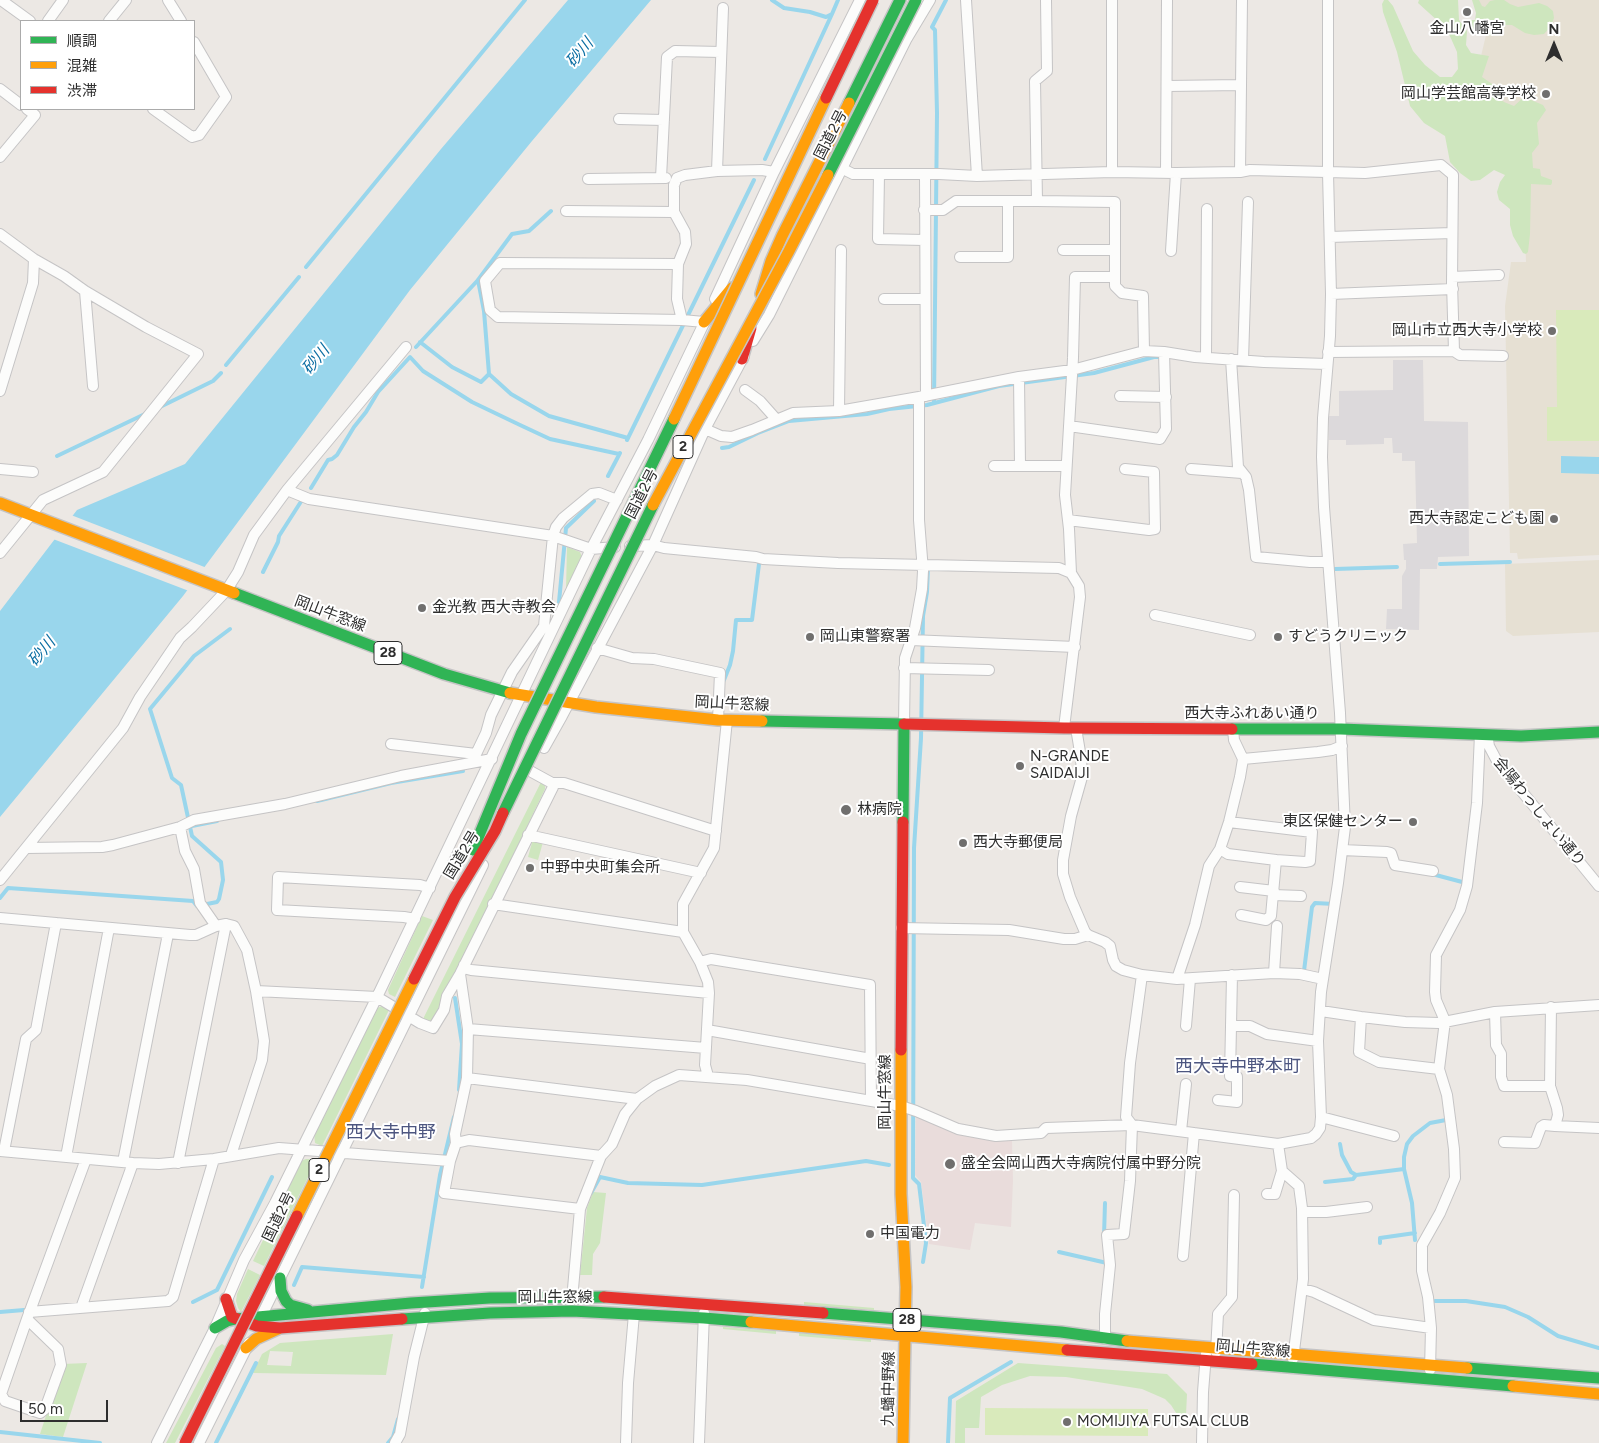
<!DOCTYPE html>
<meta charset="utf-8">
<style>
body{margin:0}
#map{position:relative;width:1599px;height:1443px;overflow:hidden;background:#ece8e4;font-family:Figtree,"Noto Sans JP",sans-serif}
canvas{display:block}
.legend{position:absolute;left:20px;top:20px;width:175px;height:90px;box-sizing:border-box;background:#fff;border:1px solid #ababab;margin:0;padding:6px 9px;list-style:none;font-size:15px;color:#2e2e2e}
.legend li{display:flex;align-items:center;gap:10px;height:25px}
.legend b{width:25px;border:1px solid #ababab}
.north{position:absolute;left:1529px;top:20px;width:50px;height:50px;-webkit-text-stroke:4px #fff;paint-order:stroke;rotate:0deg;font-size:14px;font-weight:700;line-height:20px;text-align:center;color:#2e2e2e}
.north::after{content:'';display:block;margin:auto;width:18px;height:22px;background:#2e2e2e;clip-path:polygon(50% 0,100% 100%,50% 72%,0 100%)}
.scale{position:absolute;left:20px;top:1400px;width:88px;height:22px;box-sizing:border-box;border:2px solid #2e2e2e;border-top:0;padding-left:6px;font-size:15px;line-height:18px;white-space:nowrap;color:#2e2e2e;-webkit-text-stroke:4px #fff;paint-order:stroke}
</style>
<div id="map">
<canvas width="1599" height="1443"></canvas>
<ul class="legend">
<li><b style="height:6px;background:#30b455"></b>順調</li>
<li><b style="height:6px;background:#ff9f0a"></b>混雑</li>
<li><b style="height:6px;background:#e5322d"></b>渋滞</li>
</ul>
<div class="north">N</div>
<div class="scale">50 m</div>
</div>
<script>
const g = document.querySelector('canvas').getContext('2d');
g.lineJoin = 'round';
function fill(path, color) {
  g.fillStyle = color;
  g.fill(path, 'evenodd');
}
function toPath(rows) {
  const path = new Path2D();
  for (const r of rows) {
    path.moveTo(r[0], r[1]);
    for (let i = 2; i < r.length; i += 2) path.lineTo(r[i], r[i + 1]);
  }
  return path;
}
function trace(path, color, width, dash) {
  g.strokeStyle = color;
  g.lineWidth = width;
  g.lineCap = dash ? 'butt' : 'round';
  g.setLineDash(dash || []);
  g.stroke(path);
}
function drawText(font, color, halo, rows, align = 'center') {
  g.font = font + ' Figtree,"Noto Sans JP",sans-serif';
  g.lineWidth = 4;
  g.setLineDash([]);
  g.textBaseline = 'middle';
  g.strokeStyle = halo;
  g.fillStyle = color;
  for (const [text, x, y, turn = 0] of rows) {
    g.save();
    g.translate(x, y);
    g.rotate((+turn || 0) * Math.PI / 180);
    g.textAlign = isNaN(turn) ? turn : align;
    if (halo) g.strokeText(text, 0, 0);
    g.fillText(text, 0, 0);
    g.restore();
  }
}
fill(toPath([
 [1393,360,1423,360,1424,421,1468,422,1469,556,1438,557,1437,569,1420,569,1419,630,1386,629,1387,609,1402,609,1402,576,1406,569,1406,560,1404,560,1403,544,1417,543,1415,461,1402,461,1402,453,1393,453,1392,438,1384,438,1384,444,1346,445,1346,440,1329,440,1329,416,1339,416,1339,391,1393,390]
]), '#dcd9db');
fill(toPath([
 [1475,0,1599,0,1599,555,1518,559,1517,553,1510,553,1505,306,1511,262,1526,262,1525,237,1477,73,1486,35],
 [1599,560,1599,632,1513,636,1506,631,1505,564]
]), '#e6e0d3');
fill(toPath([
 [916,1116,997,1140,1012,1141,1013,1181,1011,1227,975,1223,970,1250,929,1244,921,1182,915,1175]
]), '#e9dcdb');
fill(toPath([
 [1384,0,1388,0,1393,6,1413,51,1425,65,1440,77,1452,77,1458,69,1457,52,1449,34,1439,22,1418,3,1419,0,1458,0,1459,20,1467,31,1466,45,1471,53,1489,56,1482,77,1495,86,1493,92,1504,102,1514,106,1524,97,1543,105,1546,110,1537,123,1539,144,1532,153,1533,168,1540,169,1541,176,1552,180,1552,183,1551,185,1531,184,1530,234,1528,252,1526,254,1523,253,1513,236,1510,225,1510,209,1499,200,1497,192,1500,182,1505,175,1494,170,1480,180,1471,181,1460,173,1450,162,1445,136,1424,123,1410,106,1397,52,1383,12,1382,4],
 [1472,0,1479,0,1482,6,1485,7,1490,1,1495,0,1504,0,1510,4,1518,7,1539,3,1547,6,1553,11,1554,18,1551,26,1544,34,1534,35,1525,33,1512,25,1506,25,1497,29,1495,35,1483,36,1477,34,1466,22,1469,20,1475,20,1476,13],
 [567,547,580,552,582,557,566,590],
 [541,782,545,786,545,789,434,1019,427,1022,423,1019],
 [533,839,543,842,538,860,528,857],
 [422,916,433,920,395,997,389,994,388,990],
 [385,1005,390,1008,322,1146,315,1143,314,1134,377,1008],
 [306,1159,317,1159,264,1266,253,1261,301,1161],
 [593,1192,606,1193,600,1243,593,1254,592,1275,580,1275,587,1208],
 [248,1269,260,1275,241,1312,238,1308,236,1301,237,1294],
 [804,1302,874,1308,874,1310,804,1305],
 [723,1327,776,1331,776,1334,723,1329],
 [799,1333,871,1339,871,1342,799,1336],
 [393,1334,386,1375,253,1373,262,1354,280,1343],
 [270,1351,293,1352,291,1366,267,1365],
 [222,1344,225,1346,175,1443,166,1443,216,1348],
 [87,1363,63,1437,40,1434,63,1364],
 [1018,1363,1167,1374,1187,1394,1186,1415,1178,1416,1171,1405,1165,1399,1142,1389,1066,1377,1030,1376,1002,1385,981,1397,979,1428,965,1428,965,1443,955,1443,956,1401]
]), '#cee6be');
fill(toPath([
 [1556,310,1599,310,1599,441,1547,441,1547,407,1557,407],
 [985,1408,1148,1409,1148,1436,985,1435]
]), '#d9eabb');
fill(toPath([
 [568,0,651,0,532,141,410,290,183,596,0,817,0,611,77,510,185,464,441,149],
 [1561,456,1599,457,1599,474,1561,473]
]), '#99d6ec');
fill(toPath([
 [71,515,207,568,189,591,53,539]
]), '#ece8e4');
trace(toPath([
 [772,0,784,8,810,12,826,17,832,14,838,0],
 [765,159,832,14],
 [306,267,525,0],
 [478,280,484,311,489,374],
 [420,342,452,367,481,382,489,374,511,394,549,416,628,438],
 [416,347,478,280,512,234,529,231,551,211],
 [226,365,299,277],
 [934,403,937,113,935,30,932,27,946,0],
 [160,407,213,381,221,373],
 [627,440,754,180],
 [722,448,729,447,758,433,789,421,867,414,889,409,927,405,999,386,1094,373,1154,357,1163,357],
 [57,456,147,413],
 [608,476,620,453],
 [311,488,328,460,332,459,337,455,354,427,366,412,378,392,410,357,423,371,472,402,520,425,550,439,619,454],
 [1440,564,1510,562],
 [1335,569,1397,567],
 [263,572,278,542,279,536,302,500],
 [559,602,566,528,594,501],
 [724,680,730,665,733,651,736,620,752,620,759,564],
 [317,801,391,783,463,771],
 [192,826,217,821],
 [1432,874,1466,883],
 [0,898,8,888,193,901,197,906,217,902,219,899,223,880,221,862,192,836,181,785,172,778,150,709,194,656,230,629],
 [1304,971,1312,907,1315,903,1334,904],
 [455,998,462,1044,459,1090],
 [1340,1144,1342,1155,1351,1172,1356,1175],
 [1325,1182,1353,1179,1356,1175,1404,1169],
 [591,1193,600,1177,628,1183,702,1185,866,1161,889,1165],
 [1104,1236,1105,1203],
 [1415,1240,1412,1203,1404,1169,1404,1157,1407,1144,1413,1136,1430,1123,1446,1120],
 [1380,1243,1380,1238,1415,1233],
 [1059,1252,1107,1263],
 [923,1262,926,1243,923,1217,919,1184,913,1178,914,848,921,738,923,616,927,592,928,567],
 [294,1285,302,1267,424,1277],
 [422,1287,440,1175,454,1117],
 [1435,1301,1466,1301,1505,1307,1528,1317,1558,1336,1599,1348],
 [193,1302,217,1290,272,1177],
 [0,1312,24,1310],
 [0,1432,100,1443],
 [216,1443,256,1363],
 [388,1443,393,1437,398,1419],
 [948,1443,950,1398,1011,1362]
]), '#99d6ec', 4);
const street = toPath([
 [1,0,30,21],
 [168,0,181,21],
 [966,0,977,176],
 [1046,0,1047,71,1035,81,1037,201,1115,202,1115,286,1122,293,1143,296,1144,351],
 [48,21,63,0],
 [109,21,126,0],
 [1167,86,1241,85],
 [0,89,21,105],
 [153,109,192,137,199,135,226,97,194,42],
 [619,119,664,120],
 [0,157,35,115,27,109],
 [841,168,853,174,939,174,977,176,1112,172,1176,173,1240,172,1250,170,1365,173,1441,165,1453,175,1452,283,1454,351,1328,352],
 [717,171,723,8],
 [1112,172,1112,0],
 [1240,172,1242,0],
 [1166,173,1167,0],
 [879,174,878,239,924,240],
 [925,174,926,396],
 [661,178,667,57,675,51,721,52],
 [588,179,666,178],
 [924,210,943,210,956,201,1037,201],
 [566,211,674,212],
 [0,234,34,259,64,276,85,291,146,327,198,354,103,472,43,500,0,553],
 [1330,237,1452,233],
 [1063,250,1115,250],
 [1171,251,1176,173],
 [960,257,1008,257,1008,201],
 [678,264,500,263,485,281,490,310,498,317,682,320],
 [1452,277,1499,275],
 [85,291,93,386],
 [1331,294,1453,289],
 [715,299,774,172,860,0],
 [884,299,925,299],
 [704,322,682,320,677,299,678,264,686,244,685,232,674,212,674,185,677,178,685,175,717,171,762,170,774,172],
 [753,341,769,315,906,40,930,0],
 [1454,351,1460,355,1503,356],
 [1206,357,1207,209],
 [1231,359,1238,467,1246,477,1249,490,1256,557,1310,562,1328,562],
 [1243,360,1248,202],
 [1019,377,1020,466],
 [745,390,760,401,776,419],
 [0,391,33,283,34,259],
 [1120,396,1166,397],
 [839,411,841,250],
 [1069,426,1160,439,1166,429,1164,352],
 [705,429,721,436,732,437,752,430,793,413,839,411,919,397],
 [994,466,1066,466],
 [0,469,33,472],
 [1191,469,1242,473],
 [287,490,309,499,553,536,591,549,615,547],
 [1068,520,1149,530,1155,529,1154,472,1125,469],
 [630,546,653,545,664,548,756,557,763,559,838,563,1059,568,1071,573],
 [1155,615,1250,635],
 [911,640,1075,647],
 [597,648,632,658,654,659,720,673,718,720],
 [904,668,989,670],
 [904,724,905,658,915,628,922,589,923,571,919,520,919,397,1019,377,1072,370,1144,351,1164,352,1195,357,1264,362,1327,364],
 [1064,728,1080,597,1079,586,1071,573,1069,529,1065,495,1073,358,1075,277,1115,277],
 [1076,728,1081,758,1082,777,1071,816,1063,860,1063,874,1070,897,1085,932,1088,935,1105,942,1110,946,1113,960,1116,966,1123,970,1142,975,1130,1063,1126,1117,1132,1125,1130,1181,1124,1234,1107,1235,1110,1265,1105,1314,1105,1339],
 [1487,735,1489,746,1497,761,1599,886],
 [391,744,476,754,486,733,491,715,512,672,544,626,553,536,556,527,563,518,592,494,599,493,617,500],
 [544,748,562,716,653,545,705,429,744,356],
 [1243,759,1318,752,1332,750,1342,746],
 [552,783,564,783,716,831],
 [1229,822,1312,832,1310,861,1305,862,1276,860],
 [180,827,185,851,194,869,200,903,216,926],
 [528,835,701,873],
 [26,848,102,847,113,845,180,827,194,820,285,804,401,776,492,759],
 [1220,849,1228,854,1276,860,1271,916,1266,920,1241,915],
 [1342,850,1387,852,1391,853,1395,865,1433,871],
 [0,880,123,728,140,697,180,638,192,627,226,591,238,572,254,535,287,490,406,347],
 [1240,887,1274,891],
 [1273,895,1301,896],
 [493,904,683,932],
 [0,918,190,935,196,935,216,926,226,924,234,926,247,950,256,991,264,1041,262,1060,231,1155],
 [415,919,404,917,277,910,278,877,420,885,430,888],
 [901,928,1009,930,1064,939,1075,939,1088,935],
 [700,962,711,959,870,985,871,1101],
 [464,965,467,969,471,970,709,993],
 [1274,973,1277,926],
 [460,974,468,1029,706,1048],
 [1142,975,1177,979,1195,925,1209,866,1220,849,1229,822,1240,777,1243,759,1234,740,1233,729],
 [1232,975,1231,1026,1250,1026,1267,1034,1318,1041],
 [1177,979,1274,973,1300,974,1323,979],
 [256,991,377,997,420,1023,433,1028,444,1010,447,996,460,974,553,787,552,783,530,771],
 [1551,1007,1550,1086,1557,1108,1558,1115,1555,1126,1599,1128],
 [1321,1011,1361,1017,1405,1022,1439,1023,1495,1012,1599,1005],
 [1495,1012,1496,1045,1501,1054,1501,1077,1504,1086,1550,1086],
 [1361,1017,1359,1052,1379,1062,1439,1069],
 [1186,1026,1190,979],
 [707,1030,871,1059],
 [708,1076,705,1065,709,993,708,982,700,962,683,932,683,904,714,848,727,720],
 [467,1078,637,1099],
 [1218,1100,1237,1102,1237,1077,1230,1076,1231,1026],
 [1321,1117,1394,1136],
 [1181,1131,1186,1084],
 [1504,1142,1535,1143,1541,1127,1544,1125,1555,1126],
 [456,1143,455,1134,467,1078,468,1029],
 [1278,1144,1282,1171,1299,1186,1302,1208,1303,1279,1293,1359],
 [0,1151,133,1163,159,1164,214,1159,279,1148,450,1161,456,1143,469,1140,601,1156,580,1209,572,1300],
 [4,1151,26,1039,36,1030,56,923],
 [601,1156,612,1144,625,1114,637,1099,655,1086,679,1075,747,1080,901,1106,916,1111,958,1129,996,1136,1041,1133,1046,1128,1132,1125,1278,1144,1311,1138,1316,1134,1320,1128,1321,1117,1318,1041,1321,992,1338,883,1345,827,1340,713,1324,507,1322,457,1323,418,1330,336,1331,294,1328,173,1328,0],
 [66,1157,109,928],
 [450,1161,444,1193,580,1209],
 [123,1162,168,934],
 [178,1163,226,924],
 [1267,1194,1275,1194,1282,1171],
 [1302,1212,1326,1212,1367,1207],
 [1183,1256,1194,1133],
 [1303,1289,1314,1292,1374,1320,1431,1328],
 [81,1308,133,1163],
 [29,1312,168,1301,173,1297,214,1159],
 [27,1319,58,1349,61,1365,45,1409,40,1413,5,1401,1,1394,27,1319,86,1159],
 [259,1321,483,865],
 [1216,1352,1218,1314,1232,1297,1234,1195],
 [1430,1370,1431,1328,1428,1297,1422,1271,1422,1245,1440,1213,1455,1178,1454,1149,1447,1095,1439,1069,1445,1021,1436,1000,1435,992,1436,955,1460,910,1467,886,1477,803,1480,734],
 [157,1443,215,1328,244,1260,275,1203,377,997,591,549,648,440,706,319],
 [199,1443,249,1343],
 [395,1443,400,1434,414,1357,425,1313],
 [626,1443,628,1383,634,1314],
 [699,1443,704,1313],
 [1202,1443,1203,1392,1206,1354]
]);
const fast = toPath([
 [849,103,900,0],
 [234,593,444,674,510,693],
 [762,721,904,724,903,822],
 [1232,729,1341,729,1521,736,1599,732],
 [280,1278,281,1291,286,1301,290,1305,308,1310],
 [823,1313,1061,1332,1127,1341],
 [402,1319,490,1313,572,1311,704,1318,751,1322],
 [215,1328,227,1321,236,1319,411,1303,490,1298,604,1297],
 [1252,1364,1513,1386],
 [1467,1368,1599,1378]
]);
const slow = toPath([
 [761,294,771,261,782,236,849,103],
 [704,322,732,288],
 [0,503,234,593],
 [510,693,596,707,718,720,762,721],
 [901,1050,901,1194,906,1287,905,1336],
 [751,1322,1067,1350],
 [1127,1341,1467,1368],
 [246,1348,256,1339,278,1329],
 [1513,1386,1599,1394],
 [903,1443,905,1336]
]);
const jam = toPath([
 [742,359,751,328],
 [904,724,1064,728,1232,729],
 [901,1050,903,822],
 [604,1297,823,1313],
 [226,1299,232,1317,257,1326,280,1328,402,1319],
 [1067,1350,1252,1364]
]);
trace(street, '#c5c4c5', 12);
trace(fast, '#c5c4c5', 14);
trace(slow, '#c5c4c5', 14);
trace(jam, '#c5c4c5', 14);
trace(street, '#fcfcfb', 10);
trace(fast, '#30b455', 11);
trace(slow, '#ff9f0a', 11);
trace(jam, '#e5322d', 11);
const fastBridge = toPath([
 [828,175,916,0],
 [503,813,653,505],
 [473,850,521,734,674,419]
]);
const slowBridge = toPath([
 [674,419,826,98],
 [653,505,789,251,828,175],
 [297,1216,414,979]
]);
const jamBridge = toPath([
 [826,98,873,0],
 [414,979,455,897,495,831,503,813],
 [185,1443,297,1216]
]);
trace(fastBridge, '#c6c5c4', 14, []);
trace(slowBridge, '#c6c5c4', 14, []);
trace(jamBridge, '#c6c5c4', 14, []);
trace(fastBridge, '#30b455', 11);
trace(slowBridge, '#ff9f0a', 11);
trace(jamBridge, '#e5322d', 11);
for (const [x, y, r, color] of [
 [1467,12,5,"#706f6e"],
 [1546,94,5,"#706f6e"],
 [1552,331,5,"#706f6e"],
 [1554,519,5,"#706f6e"],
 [422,608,5,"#706f6e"],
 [810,637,5,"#706f6e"],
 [1278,637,5,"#706f6e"],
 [1020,766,5,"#706f6e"],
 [846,810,6,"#706f6e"],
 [1413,822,5,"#706f6e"],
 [963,843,5,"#706f6e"],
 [530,868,5,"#706f6e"],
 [950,1164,6,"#706f6e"],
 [870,1234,5,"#706f6e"],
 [1067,1422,5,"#706f6e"]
]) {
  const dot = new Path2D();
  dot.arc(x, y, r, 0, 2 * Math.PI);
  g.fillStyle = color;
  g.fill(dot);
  trace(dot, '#fff', 2);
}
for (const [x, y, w] of [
 [683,447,20],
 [388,653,28],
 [319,1170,20],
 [907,1320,28]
]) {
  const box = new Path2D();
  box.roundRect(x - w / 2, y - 11.5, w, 23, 4);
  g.fillStyle = '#fff';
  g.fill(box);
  trace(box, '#2e2e2e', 1);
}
drawText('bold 14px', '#2e2e2e', null, [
 ["2",683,447],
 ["28",388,653],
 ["2",319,1170],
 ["28",907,1320]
]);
drawText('15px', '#2e2e2e', '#fff', [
 ["金山八幡宮",1467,29,"center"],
 ["岡山学芸館高等学校",1536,94,"right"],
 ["岡山市立西大寺小学校",1542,331,"right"],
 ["西大寺認定こども園",1544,519,"right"],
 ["金光教 西大寺教会",432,608],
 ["岡山東警察署",820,637],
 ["すどうクリニック",1288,637],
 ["N-GRANDE",1030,757],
 ["SAIDAIJI",1030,774],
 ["林病院",857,810],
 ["東区保健センター",1403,822,"right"],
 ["西大寺郵便局",973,843],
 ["中野中央町集会所",540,868],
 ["盛全会岡山西大寺病院付属中野分院",961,1164],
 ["中国電力",880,1234],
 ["MOMIJIYA FUTSAL CLUB",1077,1422]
], 'left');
drawText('15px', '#2e2e2e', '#fff', [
 ["国道2号",831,135,-63],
 ["国道2号",642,494,-63],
 ["岡山牛窓線",330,614,21],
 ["岡山牛窓線",732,704,3],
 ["西大寺ふれあい通り",1252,714],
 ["会陽わっしょい通り",1539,812,51],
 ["国道2号",462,855,-59],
 ["岡山牛窓線",886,1092,-90],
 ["国道2号",279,1217,-64],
 ["岡山牛窓線",555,1298],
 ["岡山牛窓線",1253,1349,5],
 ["九蟠中野線",889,1389,-89]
]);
drawText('italic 16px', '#0d6fa3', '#fff', [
 ["砂川",580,53,-50],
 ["砂川",316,360,-51],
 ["砂川",42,652,-51]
]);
drawText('18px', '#4d5680', '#fff', [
 ["西大寺中野本町",1238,1067],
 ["西大寺中野",391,1133]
]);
</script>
